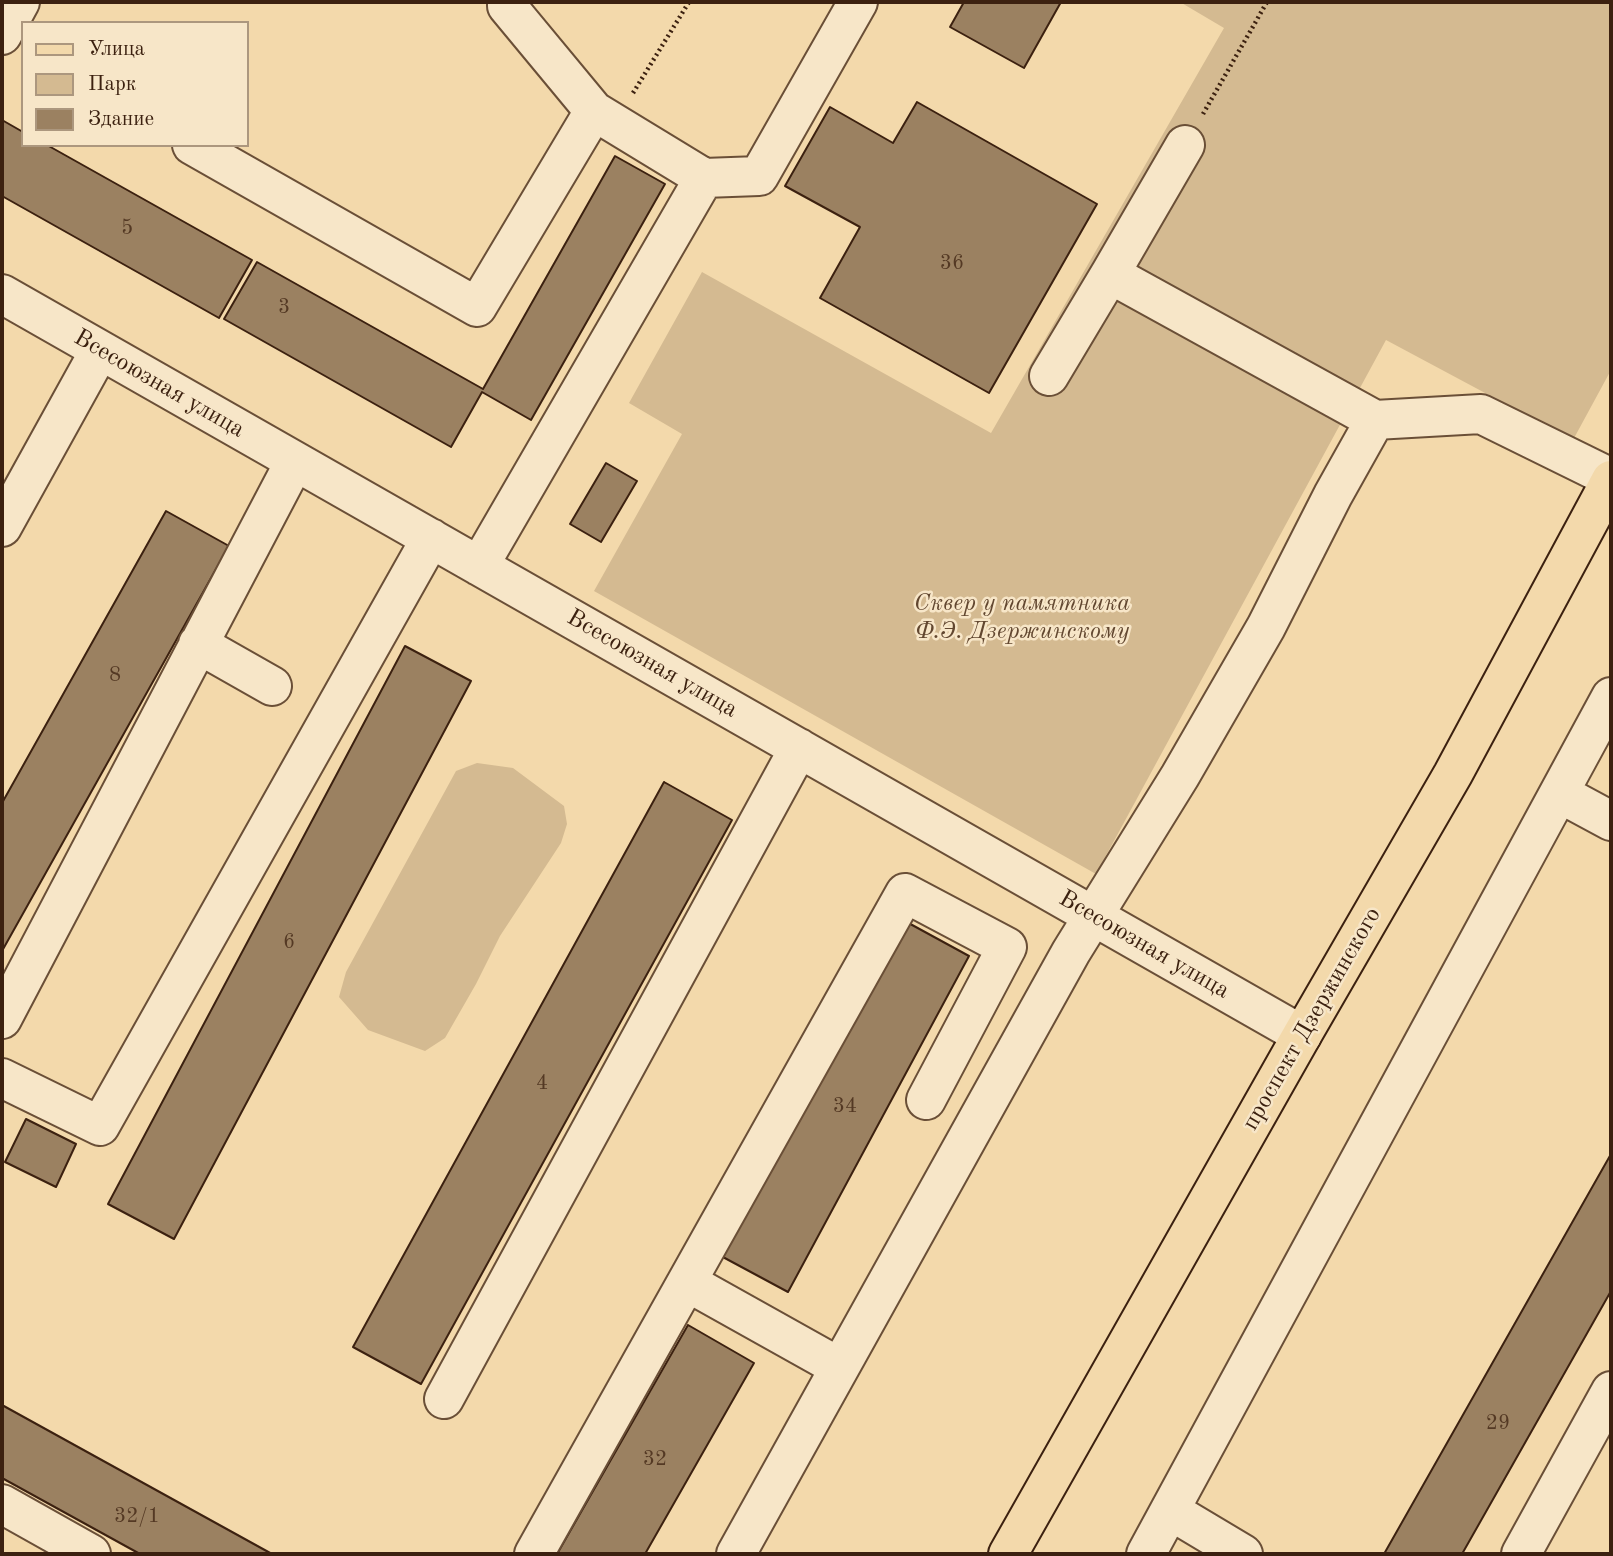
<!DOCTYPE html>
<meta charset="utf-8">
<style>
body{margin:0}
#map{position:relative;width:1613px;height:1556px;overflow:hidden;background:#f3d9ab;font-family:"Old Standard TT",serif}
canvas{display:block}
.frame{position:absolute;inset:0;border:4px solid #3c2110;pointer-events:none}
.legend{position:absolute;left:21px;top:21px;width:228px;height:126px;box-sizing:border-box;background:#f7e6c8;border:2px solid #ac977e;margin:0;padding:9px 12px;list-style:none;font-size:21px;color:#3c2110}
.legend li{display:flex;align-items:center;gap:14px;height:35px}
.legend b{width:35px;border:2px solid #ac977e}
</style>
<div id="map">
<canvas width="1613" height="1556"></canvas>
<div class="frame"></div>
<ul class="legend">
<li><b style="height:9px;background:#f3d9ab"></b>Улица</li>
<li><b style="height:19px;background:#d4ba91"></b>Парк</li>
<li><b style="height:19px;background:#9b8161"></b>Здание</li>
</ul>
</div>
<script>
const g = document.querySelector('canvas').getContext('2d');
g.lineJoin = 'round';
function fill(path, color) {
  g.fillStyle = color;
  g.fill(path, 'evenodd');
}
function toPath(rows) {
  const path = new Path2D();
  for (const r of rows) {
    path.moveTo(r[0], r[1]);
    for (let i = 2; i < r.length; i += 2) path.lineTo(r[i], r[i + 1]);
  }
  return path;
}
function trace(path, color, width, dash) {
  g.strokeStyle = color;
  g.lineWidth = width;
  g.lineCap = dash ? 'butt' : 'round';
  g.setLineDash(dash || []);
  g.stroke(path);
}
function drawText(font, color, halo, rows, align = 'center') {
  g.font = font + ' "Old Standard TT",serif';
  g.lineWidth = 5;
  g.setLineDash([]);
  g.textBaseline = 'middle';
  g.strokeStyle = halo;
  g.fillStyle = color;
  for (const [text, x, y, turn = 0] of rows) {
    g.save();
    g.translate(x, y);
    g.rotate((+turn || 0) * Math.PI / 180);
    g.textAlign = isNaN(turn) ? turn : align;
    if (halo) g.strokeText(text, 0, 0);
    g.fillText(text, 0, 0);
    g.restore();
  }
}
fill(toPath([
 [1180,2,1611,2,1611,370,1573,440,1386,340,1096,874,594,591,682,434,629,403,702,272,991,433,1224,28],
 [477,763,513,768,564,806,567,824,561,843,500,936,476,984,445,1038,425,1051,368,1030,339,997,346,972,456,771]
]), '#d4ba91');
const building = toPath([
 [964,2,1061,2,1024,68,950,27,964,2],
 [917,102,1097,204,989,393,820,298,860,227,785,186,830,107,893,143,917,102],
 [2,120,23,132,23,145,47,145,252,260,219,318,2,196,2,120],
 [615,156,665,184,531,420,482,392,451,447,224,319,257,262,483,389,615,156],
 [606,463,637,481,601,542,570,524,606,463],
 [166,511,229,546,2,951,2,803,166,511],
 [405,646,471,681,174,1239,108,1204,405,646],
 [664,782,732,820,421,1384,353,1347,664,782],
 [903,920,969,956,788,1292,721,1256,903,920],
 [26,1119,76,1144,56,1187,5,1162,26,1119],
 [1611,1154,1611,1291,1462,1554,1384,1554,1611,1154],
 [688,1325,754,1363,645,1554,557,1554,688,1325],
 [2,1405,272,1554,140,1554,2,1478,2,1405]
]);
fill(building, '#9b8161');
trace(building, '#3c2110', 2);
const minor = toPath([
 [507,2,507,6,594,111,704,178,759,176,858,2],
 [2,35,20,2],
 [192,145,477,307,594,111],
 [2,294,1302,1035],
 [1049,376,1110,274],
 [1375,420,1481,414,1611,478],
 [2,527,100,350],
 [479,566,704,178],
 [198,644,272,686],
 [1559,793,1611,821],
 [2,1019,295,461],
 [2,1078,100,1126,431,538],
 [687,1282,839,1367],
 [444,1399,799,748],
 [2,1504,91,1554],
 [1171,1511,1243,1554],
 [534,1554,905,893,1007,947,926,1100],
 [736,1554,1071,952,1180,776,1266,627,1333,495,1375,420,1110,274,1185,145],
 [1146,1554,1611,697],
 [1521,1554,1611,1391]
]);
const major = toPath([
 [1008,1554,1302,1035,1453,774,1611,480]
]);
trace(minor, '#6a4f37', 42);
trace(major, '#3c2110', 42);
trace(toPath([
 [633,93,689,2],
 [1203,114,1267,2]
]), '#3c2110', 4.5, [2, 3.5]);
trace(minor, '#f7e6c8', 38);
trace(major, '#f3d9ab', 38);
drawText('21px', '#543924', null, [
 ["5",127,228],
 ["36",952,263],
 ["3",284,307],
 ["8",115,675],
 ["6",289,942],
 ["4",542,1083],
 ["34",845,1106],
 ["29",1498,1423],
 ["32",655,1459],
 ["32/1",137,1516]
]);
drawText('24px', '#3c2110', '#f7e6c8', [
 ["Всесоюзная улица",159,384,30],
 ["Всесоюзная улица",652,664,30],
 ["Всесоюзная улица",1144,945,30],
 ["проспект Дзержинского",1312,1019,-60]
]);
drawText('italic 24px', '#624730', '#f7e6c8', [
 ["Сквер у памятника",1022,604],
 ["Ф.Э. Дзержинскому",1022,632]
]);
</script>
